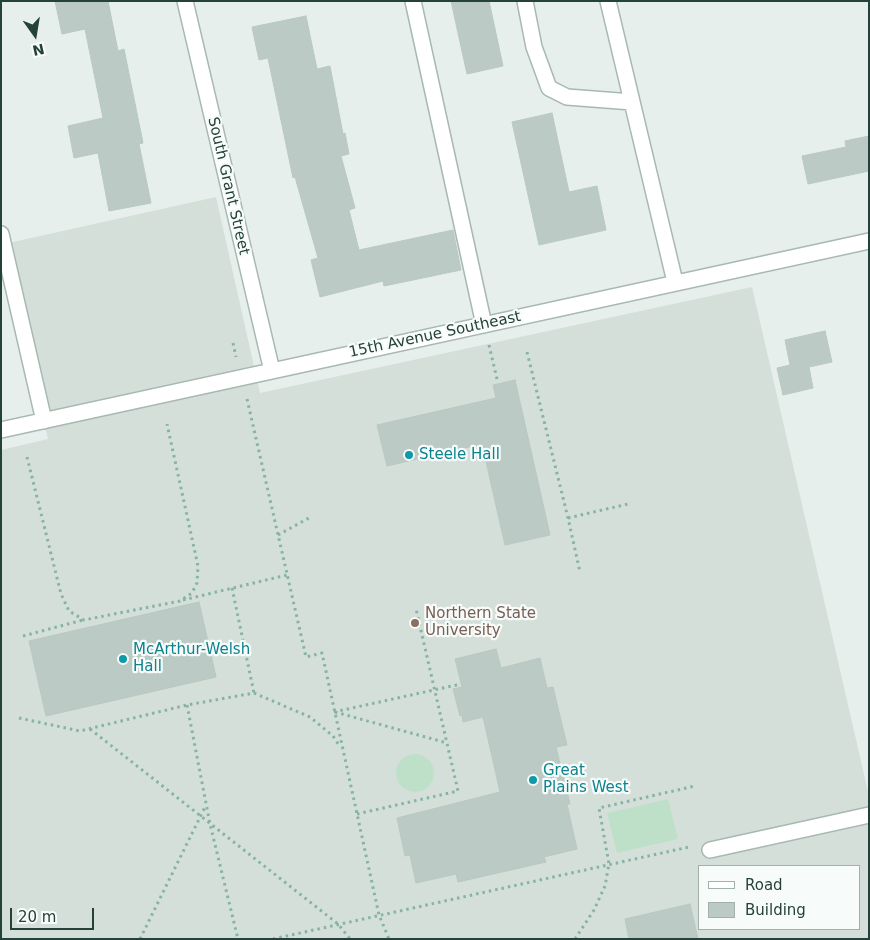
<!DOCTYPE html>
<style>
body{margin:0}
#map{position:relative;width:870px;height:940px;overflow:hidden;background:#e6efeb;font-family:"DejaVu Sans",sans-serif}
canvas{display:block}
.frame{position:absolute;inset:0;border:2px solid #24423a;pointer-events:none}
.legend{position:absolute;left:698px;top:865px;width:162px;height:65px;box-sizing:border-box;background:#f7fbf9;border:1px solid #a3b1ad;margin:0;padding:6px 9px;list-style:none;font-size:15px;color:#24423a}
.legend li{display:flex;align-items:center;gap:10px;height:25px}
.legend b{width:25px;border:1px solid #a3b1ad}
.north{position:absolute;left:10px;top:10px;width:50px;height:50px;-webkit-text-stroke:4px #f7fbf9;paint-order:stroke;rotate:167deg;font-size:14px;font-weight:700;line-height:20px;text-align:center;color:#24423a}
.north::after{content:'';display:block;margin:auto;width:18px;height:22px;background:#24423a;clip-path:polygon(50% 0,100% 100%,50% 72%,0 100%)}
.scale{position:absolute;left:10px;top:908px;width:84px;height:22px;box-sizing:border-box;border:2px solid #24423a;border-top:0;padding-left:6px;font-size:15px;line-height:18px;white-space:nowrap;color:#24423a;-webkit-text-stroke:4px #f7fbf9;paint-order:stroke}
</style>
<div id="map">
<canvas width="870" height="940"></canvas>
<div class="frame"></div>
<ul class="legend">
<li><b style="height:6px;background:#fff"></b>Road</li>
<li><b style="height:14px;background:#bbcac4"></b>Building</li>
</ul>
<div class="north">N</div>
<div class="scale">20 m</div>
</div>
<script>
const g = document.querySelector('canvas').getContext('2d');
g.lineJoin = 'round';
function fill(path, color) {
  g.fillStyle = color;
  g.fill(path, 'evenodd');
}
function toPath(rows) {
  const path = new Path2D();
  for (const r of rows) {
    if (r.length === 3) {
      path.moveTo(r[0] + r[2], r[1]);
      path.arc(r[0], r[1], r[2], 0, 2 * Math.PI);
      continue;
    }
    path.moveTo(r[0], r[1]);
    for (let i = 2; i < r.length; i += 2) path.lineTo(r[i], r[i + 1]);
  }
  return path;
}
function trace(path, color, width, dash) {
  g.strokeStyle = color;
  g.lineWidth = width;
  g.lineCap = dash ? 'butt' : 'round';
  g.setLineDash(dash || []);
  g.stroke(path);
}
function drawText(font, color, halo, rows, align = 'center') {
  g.font = font + ' "DejaVu Sans",sans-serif';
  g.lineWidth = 4.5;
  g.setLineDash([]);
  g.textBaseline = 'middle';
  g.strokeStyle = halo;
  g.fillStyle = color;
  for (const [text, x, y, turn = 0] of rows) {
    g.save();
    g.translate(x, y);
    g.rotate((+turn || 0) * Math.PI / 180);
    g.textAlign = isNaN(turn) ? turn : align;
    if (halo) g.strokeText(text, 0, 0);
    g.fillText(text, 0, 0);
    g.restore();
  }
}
fill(toPath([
 [216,197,260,393,752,287,869,796,869,939,1,939,1,450,48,439,4,244],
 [699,866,859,866,859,929,699,929]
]), '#d4dfda');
fill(toPath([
 [415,773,19],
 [668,799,678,839,617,853,607,813]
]), '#bfe0c8');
const building = toPath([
 [55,1,108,1,118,51,124,49,143,143,139,144,151,203,109,211,98,153,74,158,68,126,103,118,85,29,62,34,55,1],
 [451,1,489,1,503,66,467,74,451,1],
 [306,16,317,69,330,66,343,134,345,133,349,154,341,156,355,208,349,210,359,250,453,230,461,270,384,286,383,281,320,297,311,260,318,258,295,177,293,178,268,58,259,60,252,27,306,16],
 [552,113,569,192,597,186,606,230,539,245,512,122,552,113],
 [869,136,869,171,808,184,802,156,846,147,845,141,869,136],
 [825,331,832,362,809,367,813,388,783,395,777,368,790,365,785,340,825,331],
 [515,380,550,535,505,545,482,444,387,466,377,425,496,398,493,385,515,380],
 [199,602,216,677,46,716,29,641,199,602],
 [496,649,501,668,540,658,547,688,553,687,567,745,556,747,570,804,567,804,577,849,544,857,546,862,458,882,456,874,416,883,410,855,405,856,397,818,500,792,483,717,463,722,462,715,460,716,453,689,462,687,455,659,496,649],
 [690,904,698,939,629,939,625,919,690,904]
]);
fill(building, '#bbcac4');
trace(building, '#b8c9c2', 1);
const minor = toPath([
 [185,1,272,371],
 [413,1,484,325],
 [525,1,534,47,549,88,567,97,632,102],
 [608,1,675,282],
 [1,234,44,421],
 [1,430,869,241],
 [710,850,869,815]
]);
trace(minor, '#a8b8b2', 18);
trace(toPath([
 [233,343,236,357],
 [489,345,497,379],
 [527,352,568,518,580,572],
 [247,399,306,657,322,653,379,915,389,939],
 [27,457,61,594,69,611,84,620,180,601,192,593,197,583,198,566,167,424],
 [568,518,628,504],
 [278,535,309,518],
 [232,588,254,693],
 [183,600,287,575],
 [23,636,83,620],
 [187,705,210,824,238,939],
 [334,712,461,684],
 [335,712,447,743],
 [19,718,80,731,187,705,254,693,310,717,333,736,340,747],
 [90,729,338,924,350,939],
 [357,814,458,791,416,609],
 [140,939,206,805],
 [273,939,689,847],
 [575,939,594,910,605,886,609,864,599,808,695,786]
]), '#86b3a5', 3, [2.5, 4]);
trace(minor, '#fff', 15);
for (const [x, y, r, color] of [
 [409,455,5,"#0f9aa8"],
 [415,623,5,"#8d6e63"],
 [123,659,5,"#0f9aa8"],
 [533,780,5,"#0f9aa8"]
]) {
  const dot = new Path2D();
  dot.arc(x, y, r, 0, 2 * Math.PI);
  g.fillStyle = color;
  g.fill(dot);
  trace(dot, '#f7fbf9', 2);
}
drawText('15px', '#24423a', '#f7fbf9', [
 ["South Grant Street",228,186,77],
 ["15th Avenue Southeast",435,335,-12]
]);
drawText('15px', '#0d838f', '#f7fbf9', [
 ["Steele Hall",419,455],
 ["McArthur-Welsh",133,650],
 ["Hall",133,667],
 ["Great",543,771],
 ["Plains West",543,788]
], 'left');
drawText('15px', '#785e54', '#f7fbf9', [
 ["Northern State",425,614],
 ["University",425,631]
], 'left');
</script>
